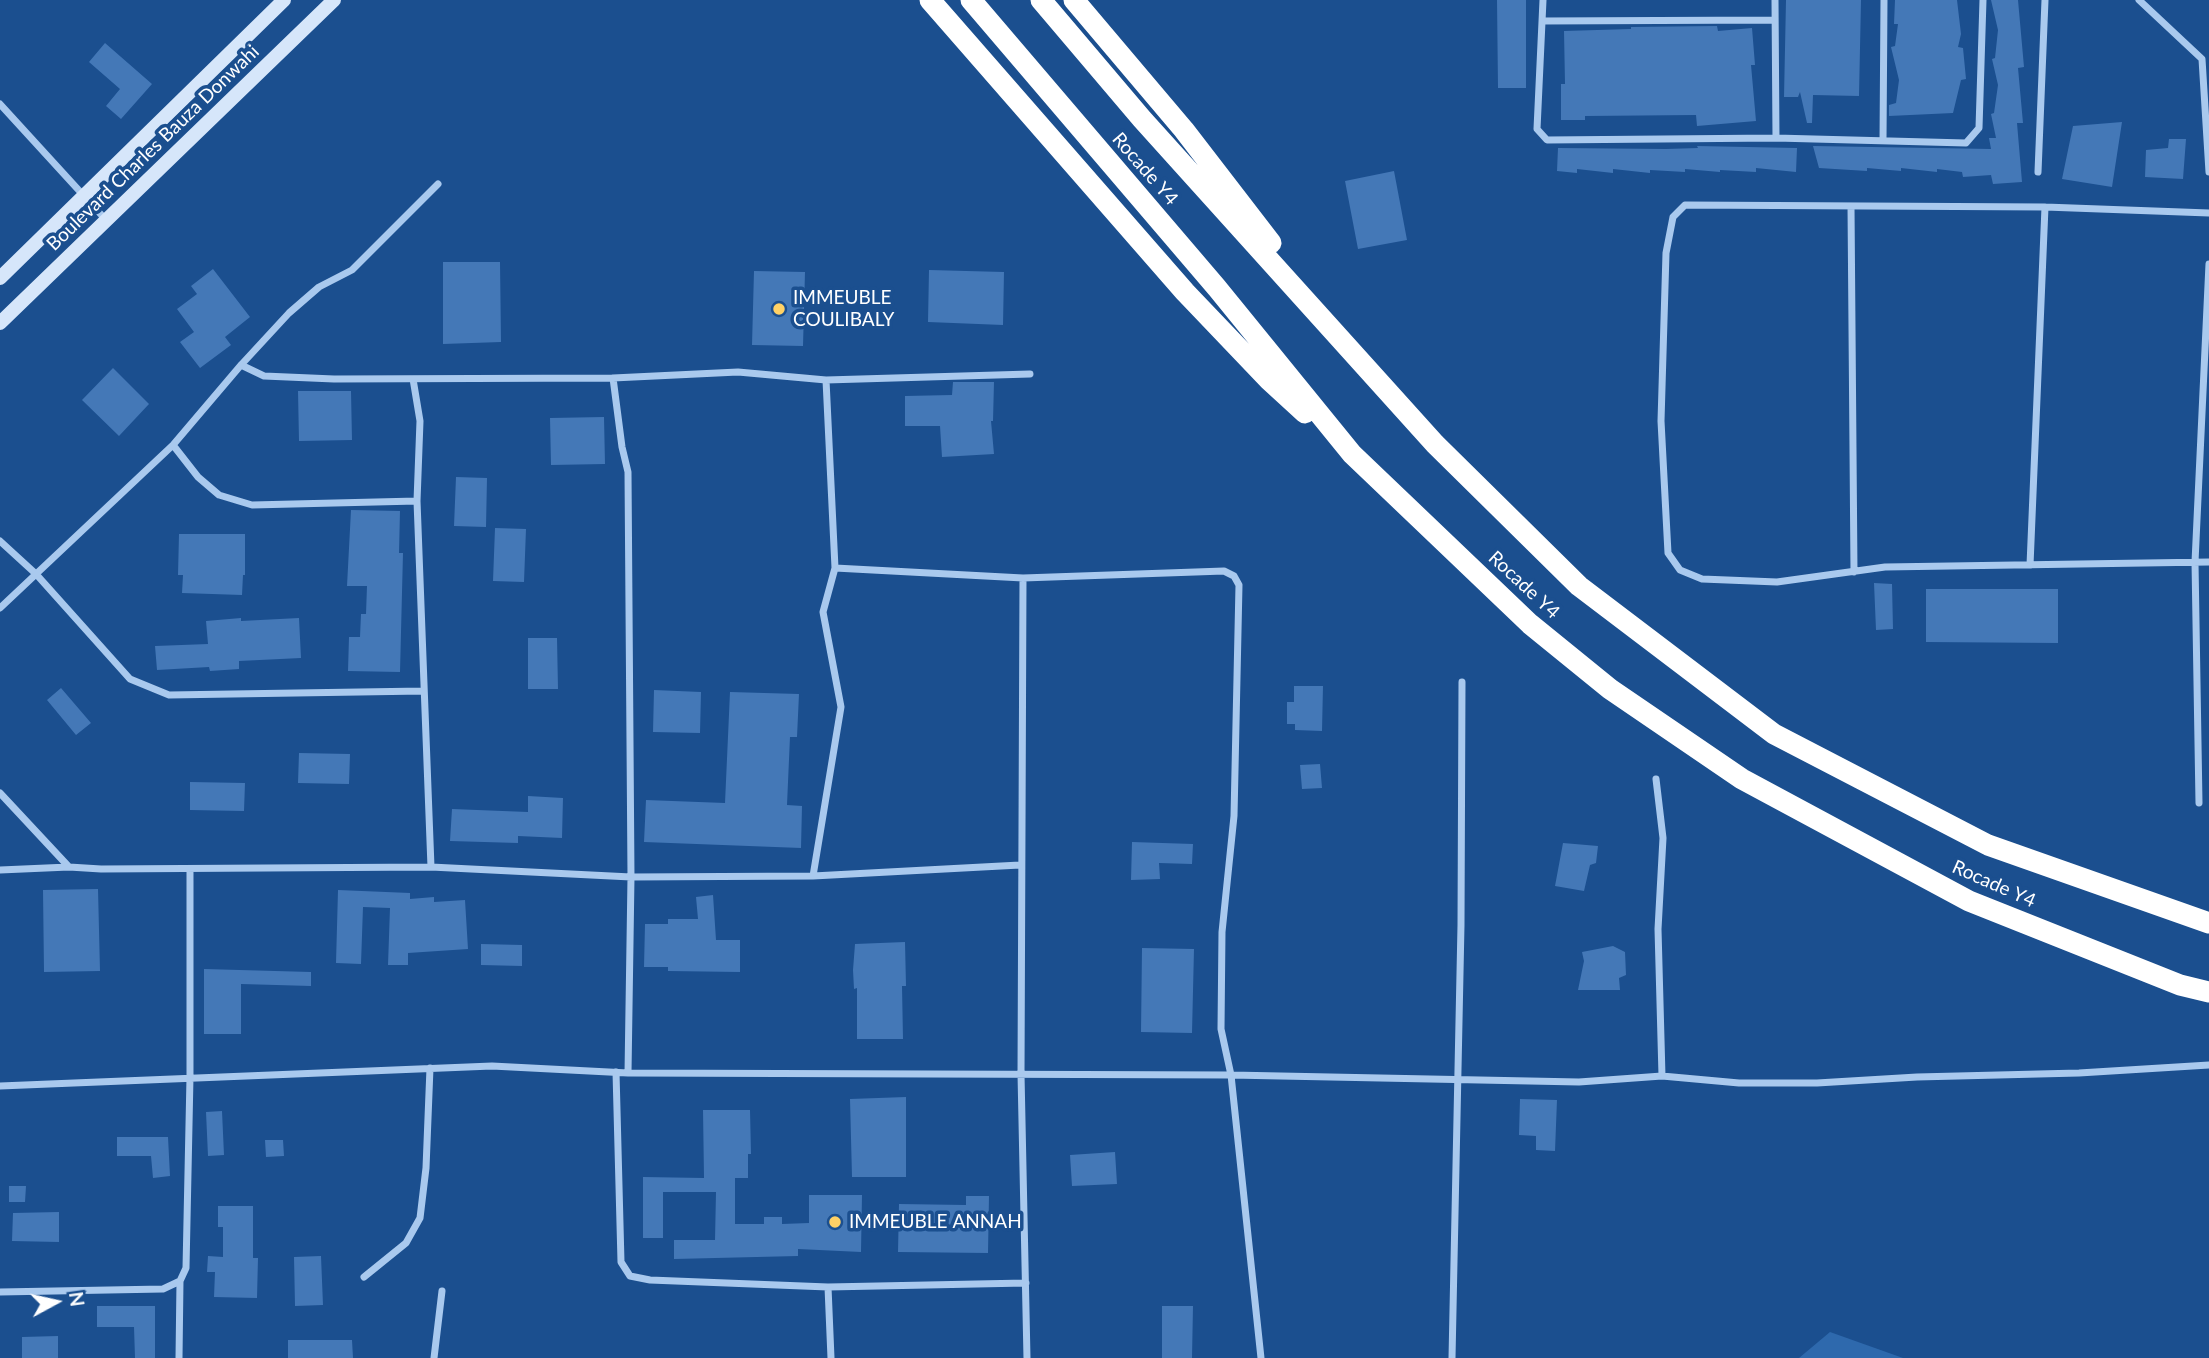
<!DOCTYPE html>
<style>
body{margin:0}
#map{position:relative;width:2209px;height:1358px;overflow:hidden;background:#1b4f8f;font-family:Lato,sans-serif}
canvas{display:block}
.north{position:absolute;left:21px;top:1267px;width:70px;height:70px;-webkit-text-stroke:5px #1b4f8f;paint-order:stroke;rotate:82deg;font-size:19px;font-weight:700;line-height:28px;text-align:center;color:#fff}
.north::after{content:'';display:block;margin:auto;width:24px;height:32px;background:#fff;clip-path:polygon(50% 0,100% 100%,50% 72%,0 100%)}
</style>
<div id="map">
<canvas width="2209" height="1358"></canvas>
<div class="north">N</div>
</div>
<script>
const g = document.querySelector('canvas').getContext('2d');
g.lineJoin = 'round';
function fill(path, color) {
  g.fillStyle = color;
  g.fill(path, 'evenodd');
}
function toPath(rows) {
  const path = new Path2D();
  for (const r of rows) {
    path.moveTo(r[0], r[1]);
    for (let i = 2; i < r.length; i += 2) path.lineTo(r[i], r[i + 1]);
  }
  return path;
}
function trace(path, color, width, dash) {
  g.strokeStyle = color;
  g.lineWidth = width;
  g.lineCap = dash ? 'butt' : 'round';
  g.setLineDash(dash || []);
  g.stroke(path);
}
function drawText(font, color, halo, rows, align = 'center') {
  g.font = font + ' Lato,sans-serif';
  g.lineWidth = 7;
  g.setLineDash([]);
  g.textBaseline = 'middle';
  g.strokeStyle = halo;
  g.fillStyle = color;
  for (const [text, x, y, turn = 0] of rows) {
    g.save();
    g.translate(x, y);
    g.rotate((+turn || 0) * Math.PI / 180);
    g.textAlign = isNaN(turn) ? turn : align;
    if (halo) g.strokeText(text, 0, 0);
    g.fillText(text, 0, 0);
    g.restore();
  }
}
fill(toPath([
 [1830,1332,1903,1358,1799,1358]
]), '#2e69ad');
fill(toPath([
 [1497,0,1526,0,1526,88,1498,88],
 [1786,0,1861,0,1859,96,1813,95,1812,123,1807,123,1800,92,1798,97,1784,97],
 [1895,0,1957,0,1961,34,1958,47,1963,48,1966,79,1961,80,1953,113,1889,116,1889,105,1896,103,1899,80,1891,47,1895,46,1898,24,1894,24],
 [1991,0,2018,0,2024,67,2018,68,2023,123,2017,123,2022,182,1993,184,1991,175,1963,177,1962,172,1937,169,1937,172,1901,168,1901,171,1867,168,1867,171,1819,168,1813,146,1991,149,1989,138,1996,138,1991,114,1994,113,1998,85,1992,59,1995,58,1998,30],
 [1717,26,1718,31,1752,28,1755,65,1751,65,1756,121,1697,126,1696,115,1585,116,1585,120,1561,120,1561,84,1565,84,1564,31,1631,29,1631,27],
 [105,43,152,84,121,119,106,106,120,89,89,62],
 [2122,122,2112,187,2062,179,2073,126],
 [2169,139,2186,139,2183,179,2145,177,2146,150,2168,148],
 [1697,146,1797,148,1796,172,1756,168,1756,172,1720,170,1720,172,1685,169,1685,172,1650,170,1650,173,1613,169,1613,173,1577,169,1577,173,1557,171,1558,148,1666,149,1698,148],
 [1394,171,1407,240,1358,249,1345,181],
 [443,262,500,262,501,342,443,344],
 [213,269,250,317,225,337,231,345,200,368,180,342,194,332,177,309,197,294,191,286],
 [929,270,1004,272,1003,325,928,322],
 [754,271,805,272,803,346,752,345],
 [113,368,149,404,119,436,82,400],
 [953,382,994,382,993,421,991,421,994,454,942,457,940,426,905,426,905,396,952,395],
 [298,391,351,391,352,440,299,441],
 [604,417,605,464,551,465,550,418],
 [456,477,487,478,486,527,454,526],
 [351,510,400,511,399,553,403,553,400,672,348,671,349,637,360,637,361,614,366,614,367,586,347,586],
 [495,528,526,529,524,582,493,581],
 [179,534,245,534,245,575,243,575,242,595,182,593,183,575,178,575],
 [1874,583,1892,584,1893,629,1876,630],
 [1926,589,2058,589,2058,643,1926,642],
 [241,618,241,621,299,618,301,658,239,661,239,669,210,671,209,667,157,670,155,646,208,644,206,621],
 [528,638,557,638,558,689,528,689],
 [1294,686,1323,686,1322,731,1295,730,1295,724,1287,724,1287,702,1294,702],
 [61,688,91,723,76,735,47,700],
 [654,690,701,692,700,733,653,732],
 [730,692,799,694,797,737,790,737,787,805,802,806,801,848,644,842,646,800,725,803],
 [299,753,350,754,349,784,298,783],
 [1320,764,1322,788,1302,789,1300,765],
 [190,782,245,783,244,811,190,810],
 [528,796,563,798,562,838,518,836,518,843,450,841,452,809,528,812],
 [1132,842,1193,844,1192,864,1159,863,1160,879,1131,880],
 [1563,843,1598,846,1596,863,1590,865,1584,891,1555,886],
 [98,889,100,971,44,972,43,890],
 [338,890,410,893,410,899,434,897,434,902,465,900,468,949,408,953,408,965,388,965,390,908,363,907,361,964,336,963],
 [713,895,716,940,740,940,740,972,668,971,668,967,644,967,645,924,668,924,668,919,698,919,696,897],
 [905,942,906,986,902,986,903,1039,857,1039,857,988,854,989,853,970,855,944],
 [481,944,522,945,522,966,481,965],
 [1613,946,1625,952,1626,975,1619,978,1620,990,1578,990,1584,961,1582,952],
 [1142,948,1194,949,1192,1033,1141,1032],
 [204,969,311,972,311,986,241,984,241,1034,204,1034],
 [906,1097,906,1177,852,1177,850,1099],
 [1520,1099,1557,1100,1555,1151,1536,1150,1536,1136,1519,1135],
 [703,1110,750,1110,751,1154,748,1154,748,1178,735,1178,735,1224,764,1224,764,1217,782,1217,782,1224,809,1223,809,1195,862,1195,861,1252,798,1249,798,1256,674,1259,674,1240,715,1240,716,1192,663,1192,663,1238,643,1238,643,1177,704,1178],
 [222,1111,224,1155,208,1156,206,1112],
 [117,1137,168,1137,170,1176,153,1178,151,1156,117,1156],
 [265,1140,283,1140,284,1156,266,1157],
 [1115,1152,1117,1184,1072,1186,1070,1155],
 [9,1186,26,1186,25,1202,9,1202],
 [966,1196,989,1196,988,1253,898,1252,899,1204,966,1205],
 [218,1206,253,1206,253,1258,258,1258,257,1298,214,1297,215,1272,207,1272,208,1256,223,1257,223,1227,218,1227],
 [59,1212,59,1242,12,1241,13,1213],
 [321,1256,323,1305,295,1306,294,1257],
 [97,1306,155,1306,155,1358,135,1358,134,1327,97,1327],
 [1162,1306,1193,1306,1192,1358,1162,1358],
 [58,1336,58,1358,22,1358,22,1337],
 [288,1340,352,1340,353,1358,288,1358]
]), '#4478b7');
trace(toPath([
 [1543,0,1537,129,1547,140,1776,138,1966,143,1979,128,1983,0],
 [1775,0,1776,138],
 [2139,0,2202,59,2209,172],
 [1542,21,1775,20],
 [0,104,106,220],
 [1883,141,1884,0],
 [2038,172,2045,0],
 [1851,206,1854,572],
 [2209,213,2045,207,1685,205,1673,217,1666,253,1661,421,1668,553,1680,570,1702,579,1777,582,1885,567,2209,562],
 [241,365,264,376,334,379,613,378,738,372,826,380,1030,374],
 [613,378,622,447,628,472,631,877,628,1073],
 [413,379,420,421,417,501,431,867],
 [173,445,198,477,219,495,252,505,417,501],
 [0,541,36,574,130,679,169,695,423,691],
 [2030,565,2045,207],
 [835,568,1023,578],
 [0,608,173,445,241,365,289,313,319,287,352,270,438,184],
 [1656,779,1663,838,1658,929,1662,1076],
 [0,793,69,867],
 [2199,803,2195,562,2209,264],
 [0,870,69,867,101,869,431,867,631,877,813,876,1020,865],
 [813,876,841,707,823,612,835,568,826,380],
 [616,1072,621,1262,630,1276,650,1280,828,1287,1026,1283],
 [0,1086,492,1066,628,1073,1231,1075,1579,1082,1662,1076,1739,1083,1817,1083,1917,1077,2079,1073,2209,1065],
 [364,1277,406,1243,420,1218,426,1168,430,1068],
 [828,1287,831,1358],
 [0,1292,163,1289,180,1281,186,1268,190,1077,190,869],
 [179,1358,180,1281],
 [434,1358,442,1291],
 [1027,1358,1021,1074,1023,578,1224,571,1234,576,1239,585,1234,816,1222,932,1221,1029,1231,1075,1261,1358],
 [1452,1358,1461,925,1462,682]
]), '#a9c9ee', 7);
trace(toPath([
 [0,278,284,0],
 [0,323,334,0]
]), '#d6e6fa', 14);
trace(toPath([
 [930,0,1185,292,1269,380,1305,413],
 [971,0,1217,288,1352,454,1530,624,1610,689,1742,779,1969,901,2180,985,2209,992],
 [1041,0,1142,119,1435,444,1579,586,1774,734,1988,845,2209,923],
 [1074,0,1184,130,1271,243]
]), '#fff', 21);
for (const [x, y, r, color] of [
 [779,309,7,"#ffd166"],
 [835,1222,7,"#ffd166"]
]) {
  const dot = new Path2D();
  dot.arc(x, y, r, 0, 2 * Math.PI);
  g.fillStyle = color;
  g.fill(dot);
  trace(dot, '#1b4f8f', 2.5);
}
drawText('19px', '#fff', '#1b4f8f', [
 ["Boulevard Charles Bauza Donwahi",153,148,-44],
 ["Rocade Y4",1145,169,49],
 ["Rocade Y4",1524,585,43],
 ["Rocade Y4",1994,884,24]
]);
drawText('19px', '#fff', '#1b4f8f', [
 ["IMMEUBLE",793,298],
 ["COULIBALY",793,320],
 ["IMMEUBLE ANNAH",849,1222]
], 'left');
</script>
